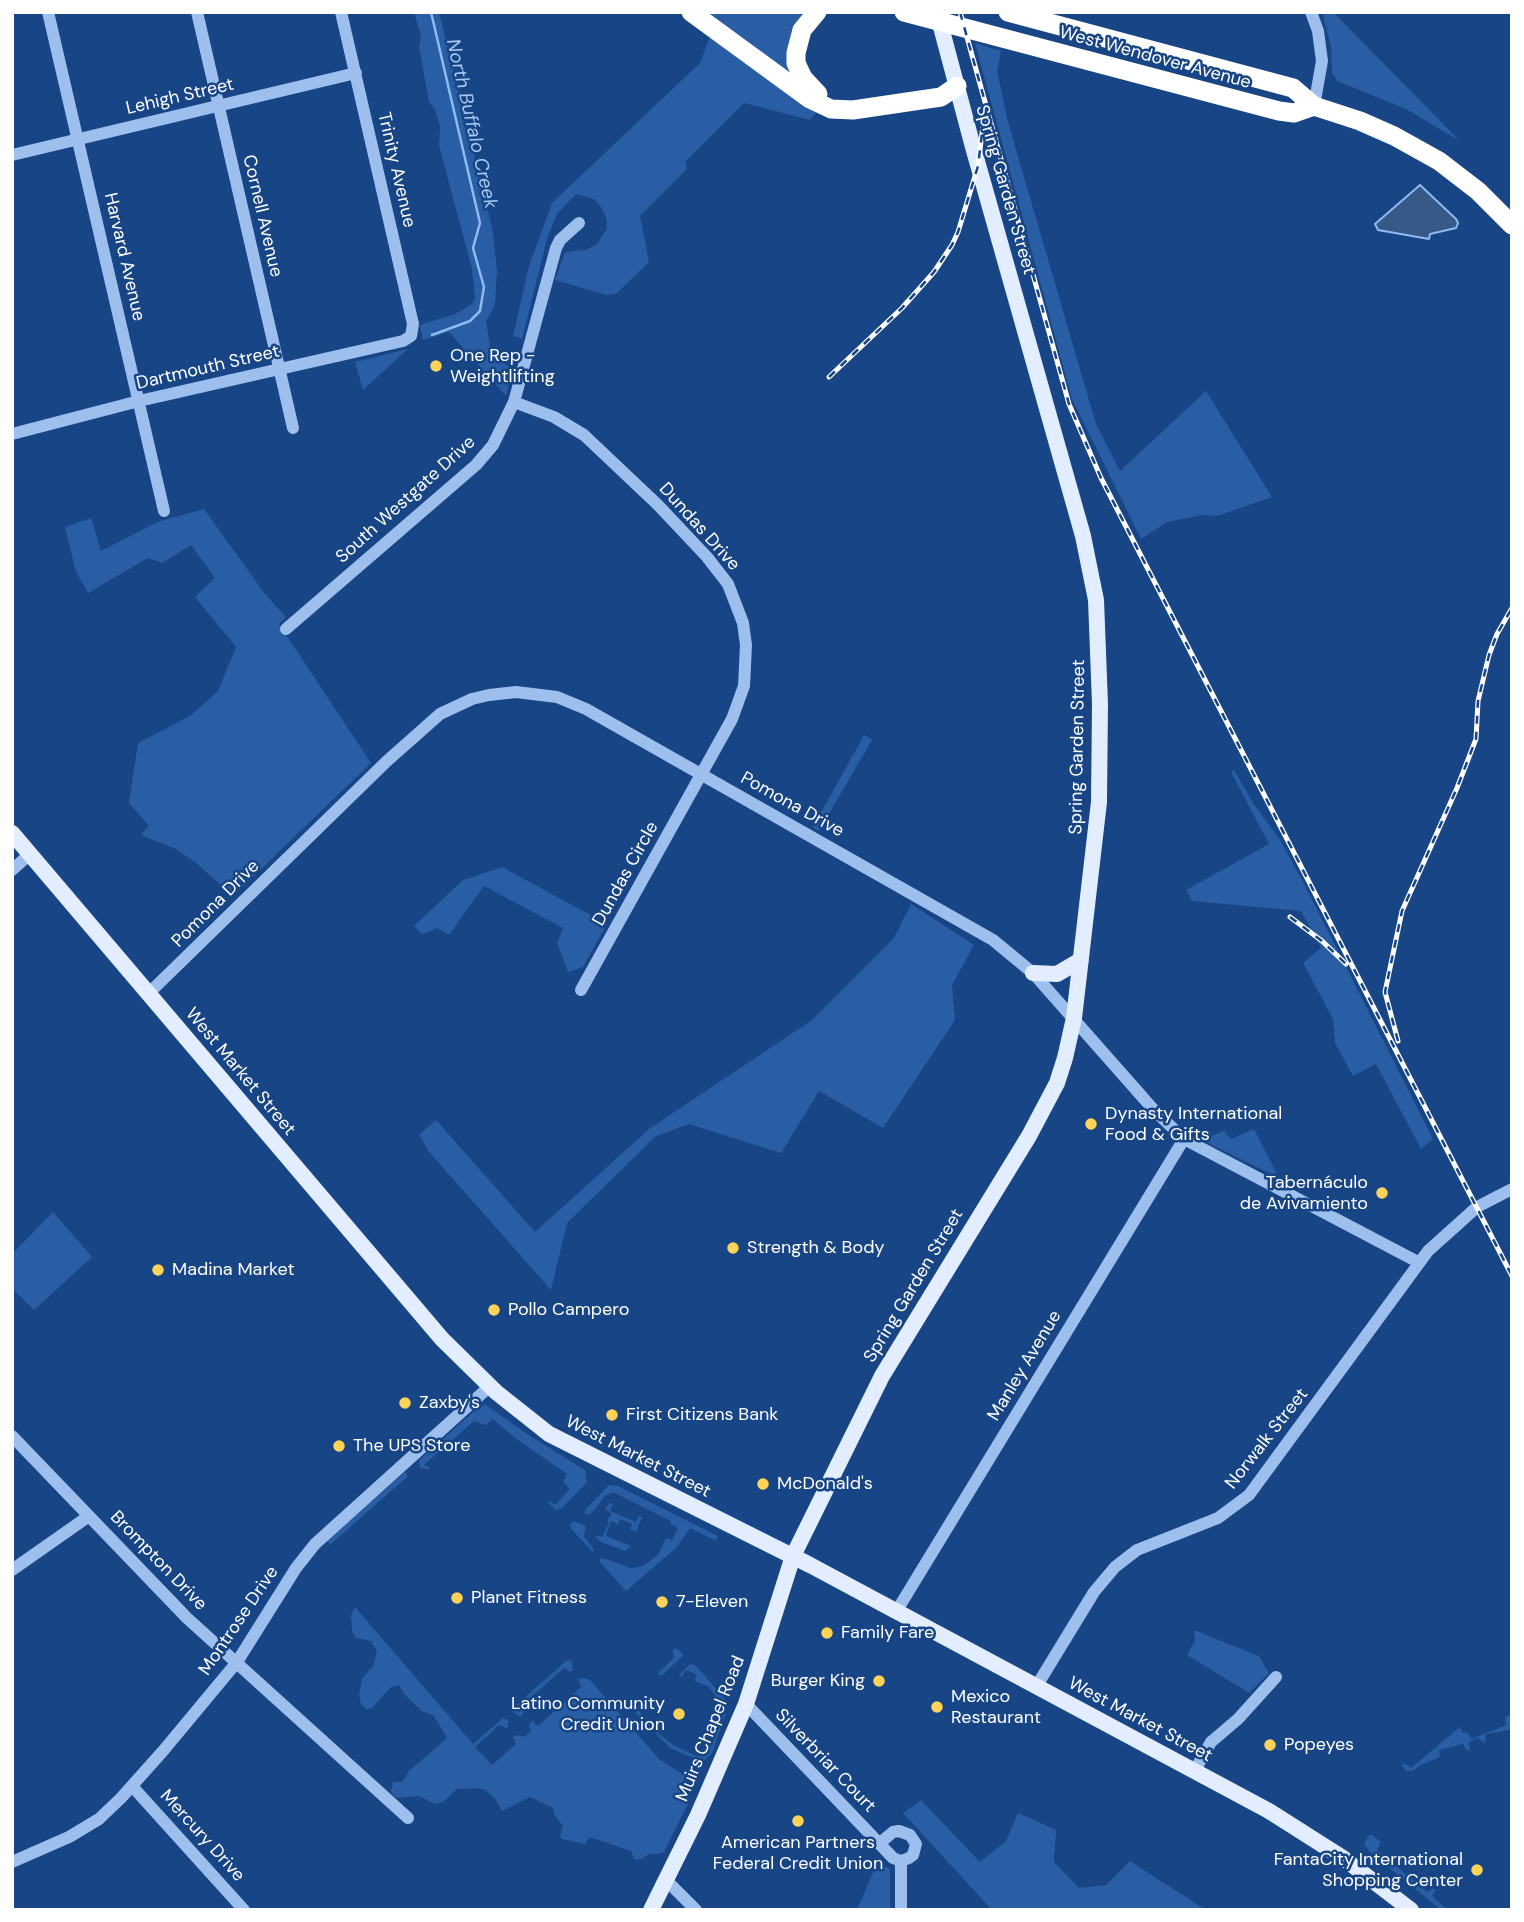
<!DOCTYPE html>
<meta charset="utf-8">
<style>
body{margin:0}
#map{position:relative;width:1524px;height:1922px;overflow:hidden;background:#174585;font-family:"DM Sans",sans-serif}
canvas{display:block}
.frame{position:absolute;inset:0;border:14px solid #fff;pointer-events:none}
</style>
<div id="map">
<canvas width="1524" height="1922"></canvas>
<div class="frame"></div>
</div>
<script>
const g = document.querySelector('canvas').getContext('2d');
g.lineJoin = 'round';
function fill(path, color) {
  g.fillStyle = color;
  g.fill(path, 'evenodd');
}
function toPath(rows) {
  const path = new Path2D();
  for (const r of rows) {
    path.moveTo(r[0], r[1]);
    for (let i = 2; i < r.length; i += 2) path.lineTo(r[i], r[i + 1]);
  }
  return path;
}
function trace(path, color, width, dash) {
  g.strokeStyle = color;
  g.lineWidth = width;
  g.lineCap = dash ? 'butt' : 'round';
  g.setLineDash(dash || []);
  g.stroke(path);
}
function drawText(font, color, halo, rows, align = 'center') {
  g.font = font + ' "DM Sans",sans-serif';
  g.lineWidth = 5;
  g.setLineDash([]);
  g.textBaseline = 'middle';
  g.strokeStyle = halo;
  g.fillStyle = color;
  for (const [text, x, y, turn = 0] of rows) {
    g.save();
    g.translate(x, y);
    g.rotate((+turn || 0) * Math.PI / 180);
    g.textAlign = isNaN(turn) ? turn : align;
    if (halo) g.strokeText(text, 0, 0);
    g.fillText(text, 0, 0);
    g.restore();
  }
}
fill(toPath([
 [414,12,439,12,492,227,497,269,495,304,486,322,492,356,513,369,506,396,449,332,423,340,420,325,455,314,472,304,475,298,472,269,439,145,440,127,435,110,429,102,419,47,421,36],
 [697,12,809,12,801,82],
 [1322,12,1333,12,1460,141,1406,109,1337,81,1332,73,1331,46],
 [710,37,816,113,810,120,744,103,686,161,687,169,640,216,649,262,616,294,607,295,555,280,565,253,572,251,586,250,596,245,607,229,606,217,601,207,594,199,576,194,557,214,547,239,522,339,513,336,529,266,552,203,700,63],
 [975,43,1001,51,997,71,1008,122,1096,424,1120,471,1206,391,1272,497,1217,516,1203,515,1167,522,1141,539,1072,399],
 [408,349,363,390,355,362],
 [204,509,265,594,286,617,279,624,371,763,233,896,195,862,174,848,145,837,141,834,149,826,129,803,138,743,190,716,218,691,236,647,195,597,215,578,191,545,162,563,148,558,88,593,76,572,65,527,91,518,101,551,157,522],
 [864,735,872,740,819,831,813,827],
 [1234,770,1253,803,1280,840,1303,882,1433,1139,1421,1149,1376,1064,1353,1076,1335,1043,1333,1019,1303,963,1321,948,1301,911,1192,901,1186,890,1269,844,1231,772],
 [502,867,607,924,583,967,568,972,557,943,563,928,484,886,449,935,437,928,422,934,414,926,463,880],
 [911,904,974,945,952,985,955,1020,883,1128,819,1091,781,1153,689,1124,656,1136,567,1223,551,1290,430,1153,419,1135,436,1120,535,1232,649,1129,812,1020,894,938],
 [1254,1129,1279,1178,1206,1142,1206,1138,1224,1131,1231,1139],
 [53,1212,92,1257,34,1310,12,1288,12,1254],
 [486,1405,530,1436,585,1470,587,1482,562,1508,556,1510,548,1503,550,1501,555,1505,570,1489,563,1482,567,1474,515,1438,493,1419,486,1425,474,1421,424,1465,429,1467,430,1470,420,1468,419,1460,480,1406],
 [405,1472,408,1476,330,1545,327,1541,329,1538],
 [609,1485,618,1486,718,1536,716,1541,690,1528,678,1546,626,1591,600,1562,600,1559,603,1558,631,1568,643,1566,658,1555,666,1538,672,1540,678,1528,671,1524,671,1521,613,1492,605,1496,591,1514,585,1514,585,1510],
 [610,1503,613,1504,610,1511,636,1522,639,1516,642,1517,636,1532,630,1529,632,1524,620,1519,618,1524,611,1521,606,1536,631,1546,625,1551,601,1542,594,1535,602,1537,609,1523,607,1520,612,1514,605,1509],
 [574,1521,586,1526,584,1537,594,1549,593,1552,571,1529,570,1524],
 [355,1607,473,1744,503,1718,508,1720,508,1727,505,1728,499,1725,475,1747,492,1765,516,1744,513,1737,518,1735,524,1737,531,1731,529,1727,530,1722,533,1721,538,1726,581,1687,578,1679,584,1678,590,1680,659,1759,695,1782,687,1806,664,1852,659,1854,650,1854,639,1860,634,1859,631,1851,590,1837,585,1844,562,1839,560,1837,563,1826,554,1815,553,1808,530,1797,502,1811,496,1800,485,1790,476,1788,457,1789,443,1802,435,1804,419,1796,397,1798,393,1795,391,1792,393,1782,402,1782,409,1771,447,1738,434,1716,422,1711,405,1695,399,1685,390,1688,372,1708,366,1709,361,1704,359,1695,362,1679,373,1666,377,1652,371,1641,356,1638,352,1632,351,1615],
 [1194,1630,1259,1656,1269,1673,1249,1693,1187,1655,1195,1641],
 [676,1648,682,1653,683,1656,661,1676,658,1673,674,1658,673,1650],
 [571,1660,573,1670,570,1672,564,1668,521,1706,524,1711,522,1716,518,1716,513,1712,513,1708,566,1661],
 [690,1664,695,1665,726,1700,728,1706,712,1753,705,1760,693,1758,670,1748,636,1713,638,1710,660,1735,675,1746,697,1756,705,1753,721,1706,719,1700,708,1686,695,1681,696,1674,685,1670,682,1677,679,1675],
 [1508,1715,1512,1716,1510,1724,1512,1736,1510,1730,1486,1734,1485,1744,1478,1738,1469,1742,1470,1750,1466,1750,1463,1744,1439,1750,1440,1757,1421,1765,1413,1771,1406,1771,1402,1766,1404,1763,1411,1768,1460,1727,1463,1733,1467,1732,1472,1739,1506,1725,1505,1717],
 [921,1800,980,1862,1006,1841,1018,1813,1056,1830,1054,1862,1079,1888,1106,1885,1130,1861,1206,1910,992,1910,903,1813],
 [1369,1835,1372,1835,1381,1842,1377,1850,1427,1892,1434,1888,1435,1891,1432,1896,1448,1910,1441,1910,1369,1851,1364,1844],
 [878,1861,890,1870,890,1910,857,1910]
]), '#295ea4');
const water = toPath([
 [1420,185,1456,219,1458,223,1456,228,1430,234,1429,239,1378,230,1375,224,1420,185]
]);
fill(water, '#375988');
trace(water, '#8ebaf0', 2);
trace(toPath([
 [431,12,480,223,473,248,484,287,480,311,470,321,432,335]
]), '#8ebaf0', 2.5);
trace(toPath([
 [48,12,164,511],
 [197,12,293,428],
 [1311,12,1318,31,1322,61,1314,106],
 [12,155,356,73],
 [514,402,554,417,584,435,658,505,707,557,728,584,743,623,746,645,744,686,732,719,581,990],
 [12,434,139,401,403,341,411,336,413,324,341,12],
 [286,629,476,465,493,445,514,402,556,248,560,240,579,223],
 [12,870,30,854],
 [149,993,387,761,440,714,472,699,489,695,516,692,557,697,586,709,993,940,1033,973,1153,1109,1184,1139,1418,1262],
 [12,1436,187,1618,408,1818],
 [12,1570,89,1516],
 [896,1612,1184,1139],
 [1036,1687,1094,1592,1115,1567,1137,1550,1218,1518,1249,1495,1428,1251,1477,1207,1512,1189],
 [746,1704,893,1858,901,1861,909,1858,913,1855,916,1844,910,1835,899,1831,893,1832,880,1843],
 [1195,1770,1211,1742,1238,1719,1276,1677],
 [132,1786,244,1910],
 [901,1861,901,1910],
 [12,1862,69,1837,99,1819,121,1798,163,1751,237,1662,296,1568,315,1544,489,1387],
 [666,1880,696,1910]
]), '#9cbfed', 12);
trace(toPath([
 [12,833,442,1339,496,1392,549,1434,810,1565,1269,1811,1343,1858,1411,1910],
 [1033,973,1057,974,1081,960],
 [651,1910,698,1815,746,1704,793,1556,882,1376,1029,1136,1057,1083,1065,1058,1074,1018,1099,802,1100,704,1096,600,1083,536,973,147,937,12]
]), '#e2edff', 16);
trace(toPath([
 [691,12,810,99,831,109,853,110,941,97,957,86],
 [817,12,802,30,796,53,796,63,803,78,818,94],
 [904,12,1279,111,1294,113,1314,106],
 [1008,12,1293,88,1314,106,1360,121,1394,136,1439,161,1478,191,1512,225]
]), '#fff', 19);
const rail = toPath([
 [960,12,1069,404,1101,478,1512,1276],
 [829,377,902,308,934,272,952,245,958,232,978,166,984,117],
 [1290,917,1322,941,1346,964],
 [1398,1041,1385,992,1402,911,1457,788,1476,739,1478,701,1489,655,1497,634,1512,608]
]);
trace(rail, '#fff', 5);
trace(rail, '#174585', 2.5, [8]);
for (const [x, y, r, color] of [
 [436,366,7,"#ffd258"],
 [1091,1124,7,"#ffd258"],
 [1382,1193,7,"#ffd258"],
 [733,1248,7,"#ffd258"],
 [158,1270,7,"#ffd258"],
 [494,1310,7,"#ffd258"],
 [405,1403,7,"#ffd258"],
 [612,1415,7,"#ffd258"],
 [339,1446,7,"#ffd258"],
 [763,1484,7,"#ffd258"],
 [457,1598,7,"#ffd258"],
 [662,1602,7,"#ffd258"],
 [827,1633,7,"#ffd258"],
 [879,1681,7,"#ffd258"],
 [937,1707,7,"#ffd258"],
 [679,1714,7,"#ffd258"],
 [1270,1745,7,"#ffd258"],
 [798,1821,7,"#ffd258"],
 [1477,1870,7,"#ffd258"]
]) {
  const dot = new Path2D();
  dot.arc(x, y, r, 0, 2 * Math.PI);
  g.fillStyle = color;
  g.fill(dot);
  trace(dot, '#174585', 2.5);
}
drawText('18px', '#fff', '#174585', [
 ["West Wendover Avenue",1155,58,15],
 ["Lehigh Street",180,97,-13],
 ["Trinity Avenue",396,170,77],
 ["Spring Garden Street",1005,190,74],
 ["Cornell Avenue",262,216,77],
 ["Harvard Avenue",124,257,77],
 ["Dartmouth Street",208,368,-13],
 ["South Westgate Drive",406,500,-42],
 ["Dundas Drive",699,527,48],
 ["Spring Garden Street",1078,747,-89],
 ["Pomona Drive",792,805,29],
 ["Dundas Circle",626,874,-61],
 ["Pomona Drive",216,904,-45],
 ["West Market Street",240,1072,50],
 ["Spring Garden Street",914,1286,-59],
 ["Manley Avenue",1025,1366,-59],
 ["Norwalk Street",1267,1439,-52],
 ["West Market Street",638,1457,27],
 ["Brompton Drive",158,1561,46],
 ["Montrose Drive",239,1621,-56],
 ["West Market Street",1140,1720,28],
 ["Muirs Chapel Road",711,1729,-68],
 ["Silverbriar Court",825,1761,46],
 ["Mercury Drive",202,1836,48]
]);
drawText('18px', '#fff', '#174585', [
 ["One Rep -",450,356],
 ["Weightlifting",450,377],
 ["Dynasty International",1105,1114],
 ["Food & Gifts",1105,1135],
 ["Tabernáculo",1368,1183,"right"],
 ["de Avivamiento",1368,1204,"right"],
 ["Strength & Body",747,1248],
 ["Madina Market",172,1270],
 ["Pollo Campero",508,1310],
 ["Zaxby's",419,1403],
 ["First Citizens Bank",626,1415],
 ["The UPS Store",353,1446],
 ["McDonald's",777,1484],
 ["Planet Fitness",471,1598],
 ["7-Eleven",676,1602],
 ["Family Fare",841,1633],
 ["Burger King",865,1681,"right"],
 ["Mexico",951,1697],
 ["Restaurant",951,1718],
 ["Latino Community",665,1704,"right"],
 ["Credit Union",665,1725,"right"],
 ["Popeyes",1284,1745],
 ["American Partners",798,1843,"center"],
 ["Federal Credit Union",798,1864,"center"],
 ["FantaCity International",1463,1860,"right"],
 ["Shopping Center",1463,1881,"right"]
], 'left');
drawText('italic 19px', '#a7c9f5', '#174585', [
 ["North Buffalo Creek",471,124,77]
]);
</script>
